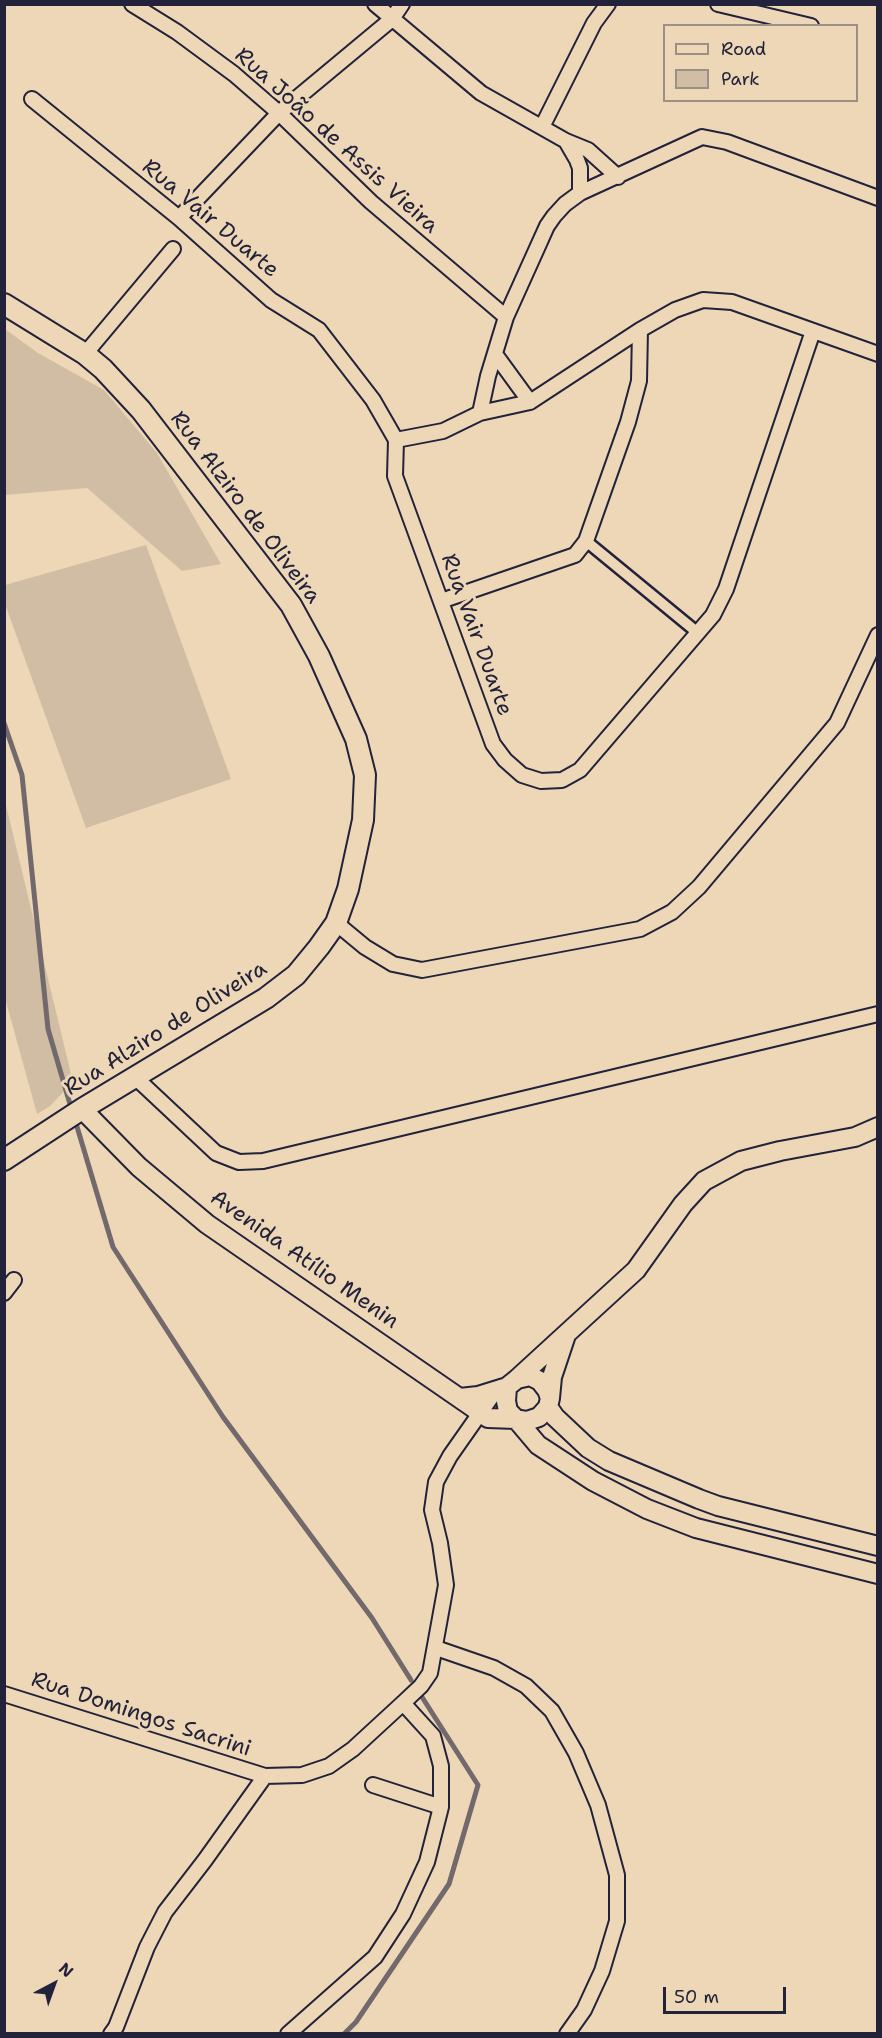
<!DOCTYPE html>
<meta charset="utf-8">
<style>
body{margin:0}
#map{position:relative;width:882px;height:2038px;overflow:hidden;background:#edd7b6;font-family:"Shantell Sans",sans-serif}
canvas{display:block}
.frame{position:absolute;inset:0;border:6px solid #22223b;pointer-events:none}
.legend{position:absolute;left:663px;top:24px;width:195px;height:78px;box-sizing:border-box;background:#edd7b6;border:2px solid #9c8f85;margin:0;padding:8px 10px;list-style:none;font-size:18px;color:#22223b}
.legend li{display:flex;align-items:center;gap:12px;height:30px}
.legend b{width:30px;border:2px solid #9c8f85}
.north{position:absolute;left:24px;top:1954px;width:60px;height:60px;-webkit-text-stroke:4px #edd7b6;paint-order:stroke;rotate:41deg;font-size:16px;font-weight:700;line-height:24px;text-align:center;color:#22223b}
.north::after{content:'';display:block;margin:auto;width:21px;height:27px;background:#22223b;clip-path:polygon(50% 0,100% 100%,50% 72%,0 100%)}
.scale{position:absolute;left:663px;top:1987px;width:123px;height:27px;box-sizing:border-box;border:3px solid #22223b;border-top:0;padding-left:8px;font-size:18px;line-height:21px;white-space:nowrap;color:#22223b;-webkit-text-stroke:4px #edd7b6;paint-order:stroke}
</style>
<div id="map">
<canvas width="882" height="2038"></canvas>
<div class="frame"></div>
<ul class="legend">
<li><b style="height:8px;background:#edd7b6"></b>Road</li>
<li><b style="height:16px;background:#d0bda4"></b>Park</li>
</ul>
<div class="north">N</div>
<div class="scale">50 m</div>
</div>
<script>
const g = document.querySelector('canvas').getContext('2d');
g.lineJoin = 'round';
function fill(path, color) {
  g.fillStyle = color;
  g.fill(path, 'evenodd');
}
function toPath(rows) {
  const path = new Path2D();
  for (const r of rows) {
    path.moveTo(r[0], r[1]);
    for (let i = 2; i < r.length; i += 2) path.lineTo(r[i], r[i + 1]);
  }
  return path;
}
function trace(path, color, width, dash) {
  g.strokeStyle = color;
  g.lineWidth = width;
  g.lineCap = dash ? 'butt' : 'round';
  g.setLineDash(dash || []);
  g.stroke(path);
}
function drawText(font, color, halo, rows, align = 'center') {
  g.font = font + ' "Shantell Sans",sans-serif';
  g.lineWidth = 6;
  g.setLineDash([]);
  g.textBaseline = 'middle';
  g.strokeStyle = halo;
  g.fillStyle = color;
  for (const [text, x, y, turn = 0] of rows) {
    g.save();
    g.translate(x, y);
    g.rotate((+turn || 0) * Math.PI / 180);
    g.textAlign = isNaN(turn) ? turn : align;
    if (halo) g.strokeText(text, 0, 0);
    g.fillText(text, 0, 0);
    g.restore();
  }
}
fill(toPath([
 [5,329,38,353,104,390,157,453,221,564,182,571,87,488,5,495],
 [146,545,231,779,86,828,5,604,5,585],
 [4,797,73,1082,50,1106,37,1114,5,998]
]), '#d0bda4');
trace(toPath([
 [4,723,22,775,48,1029,72,1111],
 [75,1120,113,1247,223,1417,372,1618,411,1680],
 [344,2034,356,2022,449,1884,478,1785,422,1697]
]), '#72696c', 5);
const pedestrian = toPath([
 [586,541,698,633]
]);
const minor = toPath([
 [132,4,177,32,234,74,279,113,371,202,506,317],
 [375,4,481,93,566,141,588,150,618,177],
 [718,4,811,26],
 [32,99,179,218,271,300,319,330,373,400,396,440,395,476,493,744,505,760,522,775,541,781,562,780,580,770,713,615,726,589,813,331],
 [542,127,594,23,608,4],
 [566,141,577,160,580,168,580,193],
 [179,218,279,113,392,19,402,4],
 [85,354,173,249],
 [495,354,530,402],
 [480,413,488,376,506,317,538,246,547,226,554,216,565,204,580,193,702,137,727,142,878,198],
 [396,440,443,431,480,413,530,402,640,330,675,310,703,300,732,302,878,354],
 [441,601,575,555,586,541,628,422,639,381,640,330],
 [336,923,365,947,393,964,422,970,640,929,672,912,699,887,837,723,878,635],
 [136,1078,216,1153,239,1162,263,1161,878,1014],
 [4,1293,14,1280],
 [436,1648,494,1668,526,1686,552,1711,576,1753,598,1805,617,1875,617,1921,602,1971,584,2010,567,2034],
 [4,1694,265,1776,302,1775,329,1766,353,1749,403,1703,421,1686,430,1673,446,1585,440,1543,432,1510,436,1482,450,1456,497,1389],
 [373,1785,441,1807],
 [111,2034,116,2027,147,1947,165,1912,205,1860,265,1776],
 [288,2034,375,1957,403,1914,427,1862,441,1807,441,1766,433,1736,403,1703]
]);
const tertiary = toPath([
 [82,1109,139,1167,207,1224,481,1413,488,1418,516,1419,538,1445,593,1481,647,1509,696,1528,878,1574],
 [517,1379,530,1376,540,1381,547,1390,550,1398,548,1407,555,1417,588,1448,609,1461,699,1499,718,1506,878,1546],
 [507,1387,506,1401,508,1411,516,1419,527,1421,539,1417,548,1407],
 [460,1398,478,1396,507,1387,517,1379,636,1270,683,1204,704,1181,741,1161,780,1151,855,1137,878,1127],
 [550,1398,552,1377,566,1335]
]);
const secondary = toPath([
 [4,304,85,354,103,369,141,410,291,605,319,656,356,739,365,775,363,820,348,889,336,923,319,947,296,975,266,998,82,1109,4,1160]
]);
trace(pedestrian, '#22223b', 15);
trace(minor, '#22223b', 18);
trace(tertiary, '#22223b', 22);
trace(secondary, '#22223b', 24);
trace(pedestrian, '#edd7b6', 10);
trace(minor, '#edd7b6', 14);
trace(tertiary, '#edd7b6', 18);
trace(secondary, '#edd7b6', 20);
drawText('22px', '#22223b', '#edd7b6', [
 ["Rua João de Assis Vieira",336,141,42],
 ["Rua Vair Duarte",210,219,40],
 ["Rua Alziro de Oliveira",245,508,53],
 ["Rua Vair Duarte",476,635,70],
 ["Rua Alziro de Oliveira",166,1029,-32],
 ["Avenida Atílio Menin",304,1260,35],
 ["Rua Domingos Sacrini",141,1715,18]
]);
</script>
